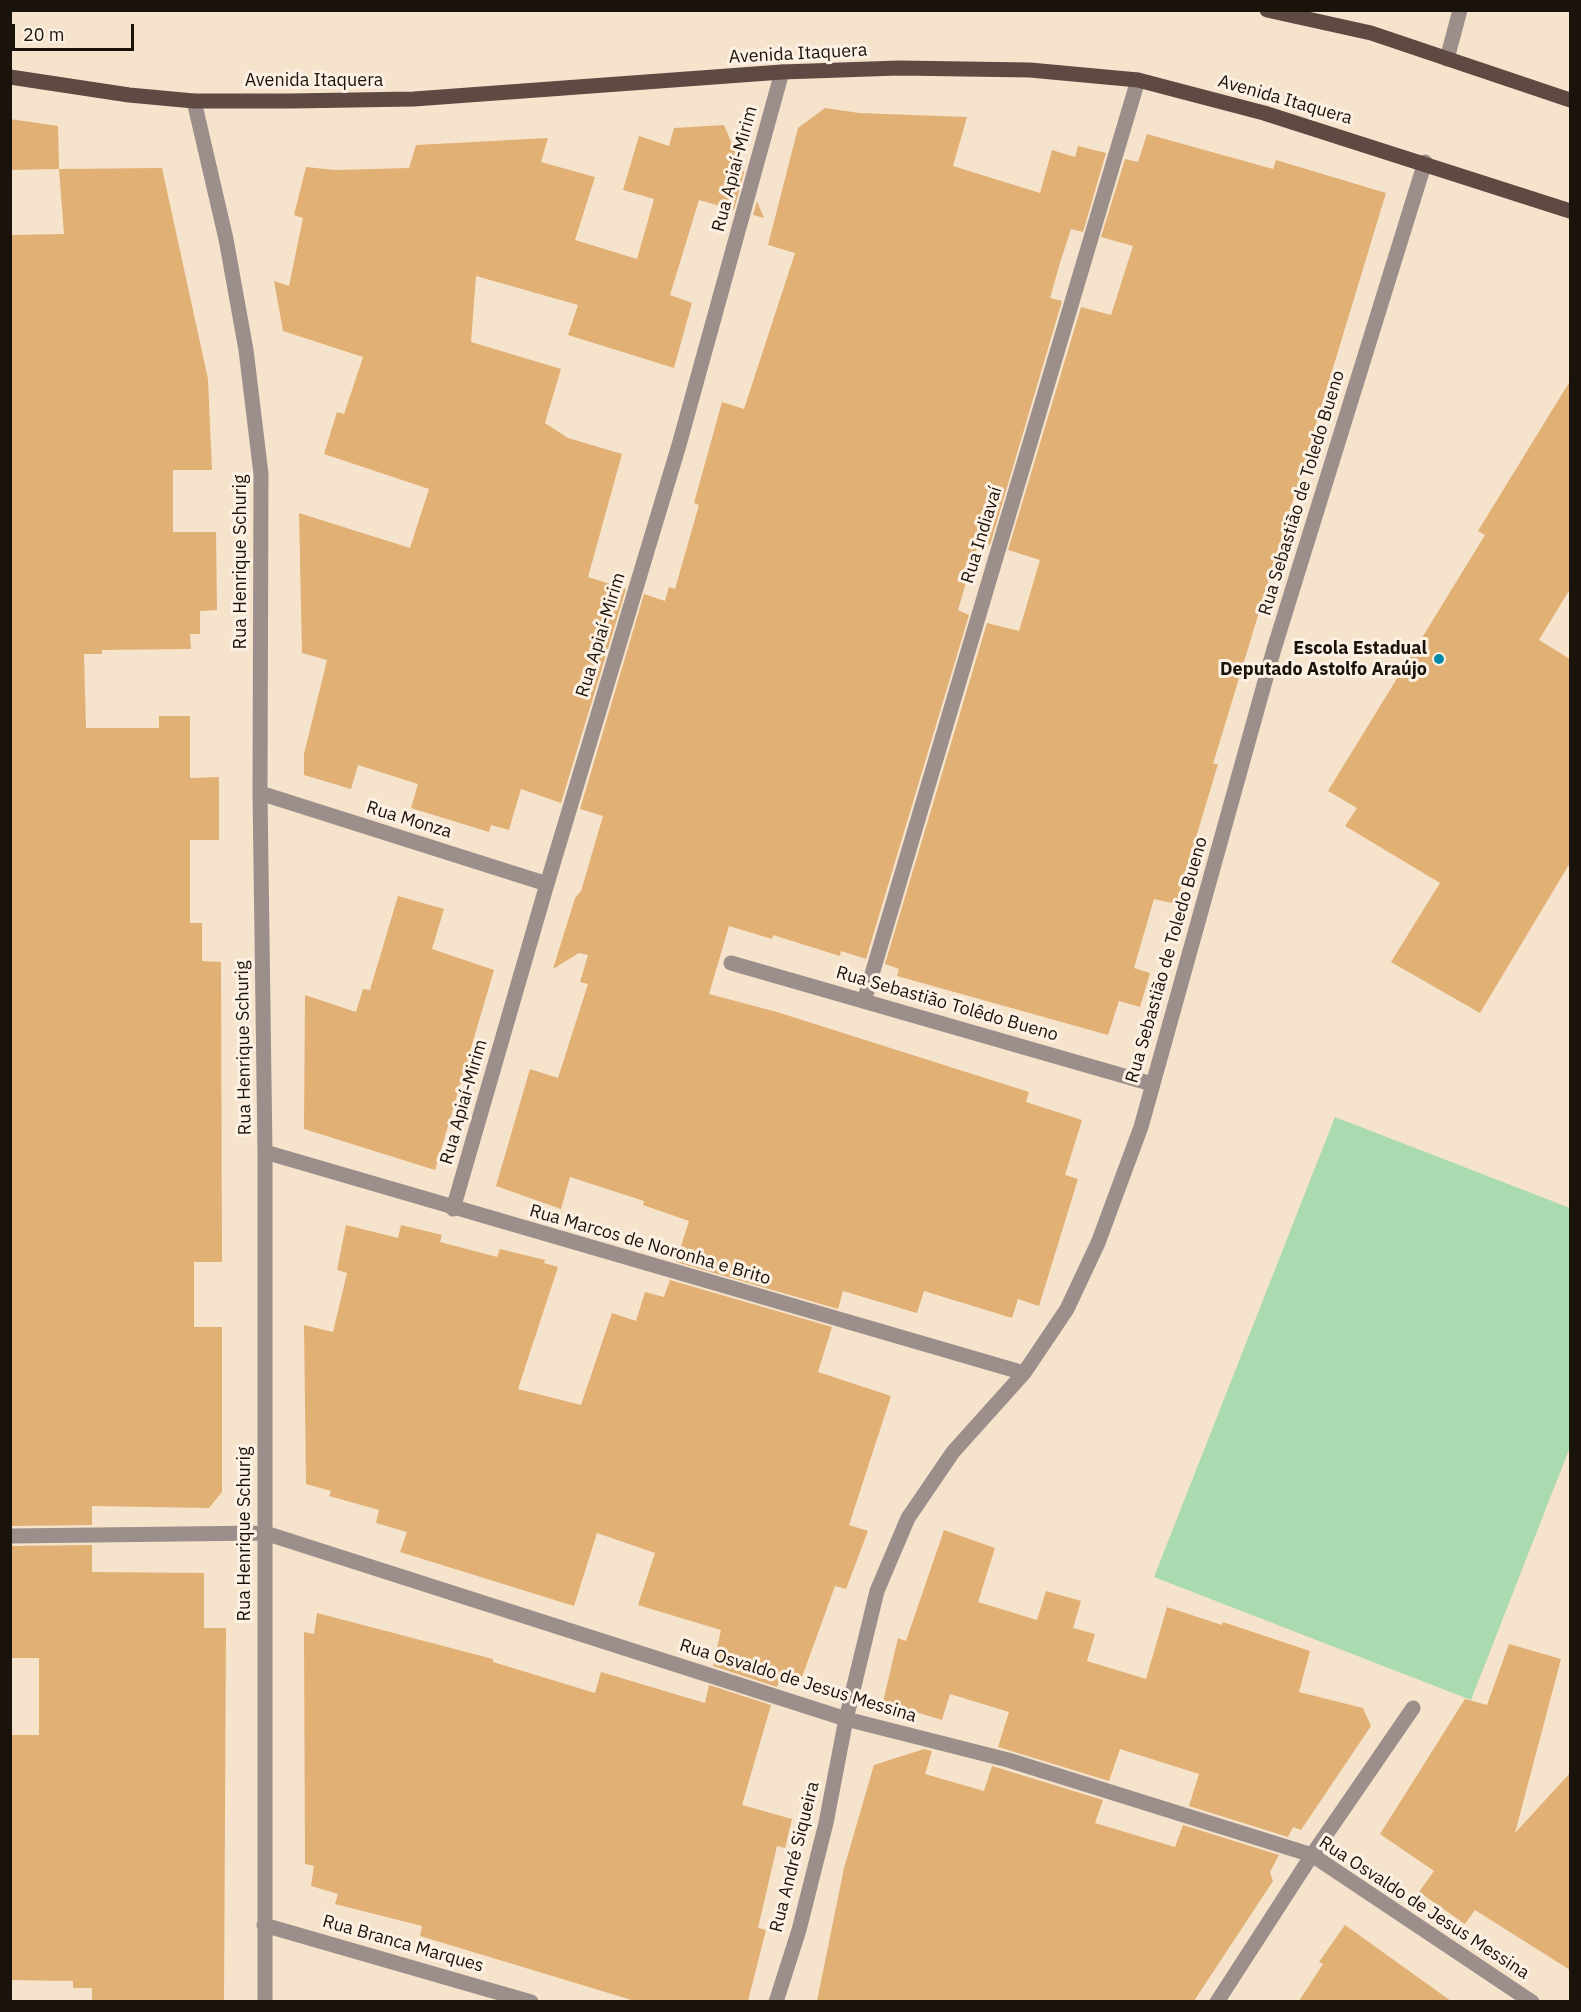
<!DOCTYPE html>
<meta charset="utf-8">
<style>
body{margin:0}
#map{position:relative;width:1581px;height:2012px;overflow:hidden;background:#f6e3cc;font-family:"IBM Plex Sans",sans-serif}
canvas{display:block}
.frame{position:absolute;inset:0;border:12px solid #19130b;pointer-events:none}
.scale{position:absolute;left:12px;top:24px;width:122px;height:27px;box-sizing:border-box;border:3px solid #19130b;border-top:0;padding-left:8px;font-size:18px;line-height:21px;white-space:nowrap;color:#19130b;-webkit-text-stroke:4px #fdf1e4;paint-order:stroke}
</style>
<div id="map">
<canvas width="1581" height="2012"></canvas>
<div class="frame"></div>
<div class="scale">20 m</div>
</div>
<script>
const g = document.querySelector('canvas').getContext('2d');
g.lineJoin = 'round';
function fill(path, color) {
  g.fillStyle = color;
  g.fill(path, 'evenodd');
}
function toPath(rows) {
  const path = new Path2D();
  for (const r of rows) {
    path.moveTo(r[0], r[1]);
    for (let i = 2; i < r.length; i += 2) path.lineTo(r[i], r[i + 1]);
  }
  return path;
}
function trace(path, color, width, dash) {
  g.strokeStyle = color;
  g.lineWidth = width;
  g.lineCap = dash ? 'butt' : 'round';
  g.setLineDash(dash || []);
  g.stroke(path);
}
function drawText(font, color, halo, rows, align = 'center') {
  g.font = font + ' "IBM Plex Sans",sans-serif';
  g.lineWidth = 6;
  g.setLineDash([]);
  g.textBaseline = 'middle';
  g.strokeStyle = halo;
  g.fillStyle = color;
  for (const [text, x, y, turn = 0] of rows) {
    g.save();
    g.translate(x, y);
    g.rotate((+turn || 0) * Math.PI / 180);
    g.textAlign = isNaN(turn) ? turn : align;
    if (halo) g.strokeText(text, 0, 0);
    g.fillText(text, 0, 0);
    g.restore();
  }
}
fill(toPath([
 [1335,1117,1570,1208,1570,1447,1471,1700,1154,1577]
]), '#aadaaf');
fill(toPath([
 [825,108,859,113,967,117,953,166,1040,193,1052,150,1075,157,1078,146,1106,153,1083,232,1071,229,1060,263,1050,298,1062,301,990,545,979,542,969,572,958,610,969,615,866,959,841,951,840,956,773,935,772,939,729,926,709,994,777,1012,1029,1092,1026,1102,1082,1120,1065,1175,1078,1179,1039,1306,1018,1299,1012,1318,924,1291,917,1313,843,1291,838,1309,676,1262,689,1221,643,1205,644,1201,570,1177,561,1209,496,1186,530,1069,558,1078,588,984,580,982,588,955,579,953,553,969,575,898,581,891,603,816,580,809,644,594,665,601,669,587,675,589,699,505,694,503,722,402,744,409,795,253,768,245,798,128],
 [10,119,58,126,59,169,162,168,208,379,212,470,173,470,173,532,216,532,217,610,200,611,200,634,190,634,191,649,102,650,102,654,84,654,86,728,159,728,159,716,190,716,190,778,219,777,219,840,190,840,190,923,202,923,202,961,221,962,222,1262,194,1262,194,1327,222,1327,222,1492,209,1508,92,1506,92,1525,10,1526,10,235,64,234,59,169,10,170],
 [724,125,744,172,734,210,699,200,670,295,692,303,674,368,568,335,578,305,476,276,471,342,561,369,545,423,568,438,622,454,588,577,626,589,561,803,521,789,509,830,491,825,489,832,411,808,418,784,358,765,351,789,304,775,304,754,327,660,302,653,299,513,410,548,429,489,324,454,337,412,344,414,363,357,283,331,274,281,289,286,303,218,294,215,306,167,335,170,409,168,416,145,548,138,541,162,595,177,575,240,637,259,654,199,623,190,639,136,669,146,674,128],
 [1147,134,1273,169,1276,160,1386,193,1213,764,1218,764,1176,904,1154,899,1134,968,1150,973,1140,1007,1119,1001,1108,1035,897,976,899,969,885,964,987,623,1019,631,1040,560,1008,550,1081,307,1111,315,1133,246,1101,237,1125,159,1138,162],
 [757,201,764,218,753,215],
 [1570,381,1570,589,1539,640,1570,659,1570,863,1480,1013,1391,962,1440,883,1345,826,1357,808,1328,791,1485,535,1478,531],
 [398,896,444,909,432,949,494,970,435,1170,304,1129,305,995,356,1012,363,989,370,990],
 [346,1225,398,1238,401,1225,442,1235,440,1242,497,1257,500,1249,545,1260,544,1263,558,1267,518,1389,581,1405,612,1313,636,1321,645,1292,664,1297,670,1280,832,1327,818,1372,891,1396,849,1525,868,1531,846,1589,835,1586,802,1677,782,1671,777,1687,713,1666,721,1630,638,1605,655,1553,597,1533,574,1606,400,1552,407,1532,376,1523,379,1510,329,1496,331,1491,306,1484,304,1325,333,1332,347,1273,337,1270],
 [944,1530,995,1548,978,1602,1037,1620,1046,1591,1081,1601,1073,1628,1095,1634,1087,1661,1146,1679,1167,1607,1222,1625,1223,1622,1310,1651,1299,1692,1363,1708,1371,1726,1301,1830,1293,1827,1288,1837,1189,1806,1199,1774,1120,1749,1109,1781,998,1747,1009,1712,950,1694,942,1720,883,1702,898,1638,906,1641],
 [92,1545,92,1572,204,1573,204,1628,226,1628,224,2001,92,2001,92,1988,73,1988,73,1981,10,1980,10,1735,39,1735,39,1658,10,1658,10,1546],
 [317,1613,493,1659,493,1662,595,1693,601,1672,705,1703,709,1685,771,1705,742,1805,792,1819,785,1848,777,1846,758,1928,766,1930,748,2001,635,2001,420,1936,422,1926,335,1904,338,1894,311,1886,314,1866,305,1864,304,1632,314,1634],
 [1509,1644,1561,1659,1515,1833,1570,1773,1570,1970,1475,1910,1465,1924,1419,1892,1434,1871,1380,1834,1465,1699,1487,1705],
 [924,1749,932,1751,925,1774,984,1791,992,1766,1103,1800,1095,1823,1175,1847,1183,1825,1279,1855,1270,1872,1273,1881,1194,2001,817,2001,844,1868,874,1765],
 [1345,1925,1451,2001,1299,2001,1323,1964,1319,1962]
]), '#e1b075');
trace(toPath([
 [1447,59,1460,10],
 [194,101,226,239,246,350,261,474,260,793,265,1152,265,2002],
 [260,793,547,884],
 [731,963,1152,1084],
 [864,1001,1138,80],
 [265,1152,1024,1373],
 [453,1209,547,884,679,445,782,72],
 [10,1536,265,1533,846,1719,1008,1760,1312,1855,1532,2002],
 [264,1925,531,2002],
 [776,2002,799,1930,826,1823,846,1719,877,1591,908,1518,953,1452,1024,1373,1067,1309,1098,1243,1141,1127,1274,649,1425,162],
 [1217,2002,1312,1855,1413,1708]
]), '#9c8f8b', 15);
trace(toPath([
 [1267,10,1371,33,1570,100],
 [10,77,129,95,194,101,290,101,414,99,782,72,899,68,1030,70,1138,80,1264,113,1570,211]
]), '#5e4943', 15);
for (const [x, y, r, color] of [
 [1439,659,6,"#0289a9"]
]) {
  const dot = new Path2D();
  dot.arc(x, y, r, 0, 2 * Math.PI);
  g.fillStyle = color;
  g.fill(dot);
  trace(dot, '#fdf1e4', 2);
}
drawText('18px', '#19130b', '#fdf1e4', [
 ["Avenida Itaquera",798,54,-3],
 ["Avenida Itaquera",314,81],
 ["Avenida Itaquera",1285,100,16],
 ["Rua Apiaí-Mirim",735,169,-75],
 ["Rua Sebastião de Toledo Bueno",1302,493,-73],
 ["Rua Indiavaí",982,535,-73],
 ["Rua Henrique Schurig",241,562,-90],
 ["Rua Apiaí-Mirim",601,635,-73],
 ["Rua Monza",409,820,17],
 ["Rua Sebastião de Toledo Bueno",1167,960,-74],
 ["Rua Sebastião Tolêdo Bueno",947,1004,16],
 ["Rua Henrique Schurig",244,1048,-91],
 ["Rua Apiaí-Mirim",464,1102,-74],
 ["Rua Marcos de Noronha e Brito",650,1245,16],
 ["Rua Henrique Schurig",245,1534,-90],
 ["Rua Osvaldo de Jesus Messina",798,1681,17],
 ["Rua André Siqueira",795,1857,-76],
 ["Rua Osvaldo de Jesus Messina",1424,1908,33],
 ["Rua Branca Marques",403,1944,16]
]);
drawText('bold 18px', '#19130b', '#fdf1e4', [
 ["Escola Estadual",1427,649],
 ["Deputado Astolfo Araújo",1427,670]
], 'right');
</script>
